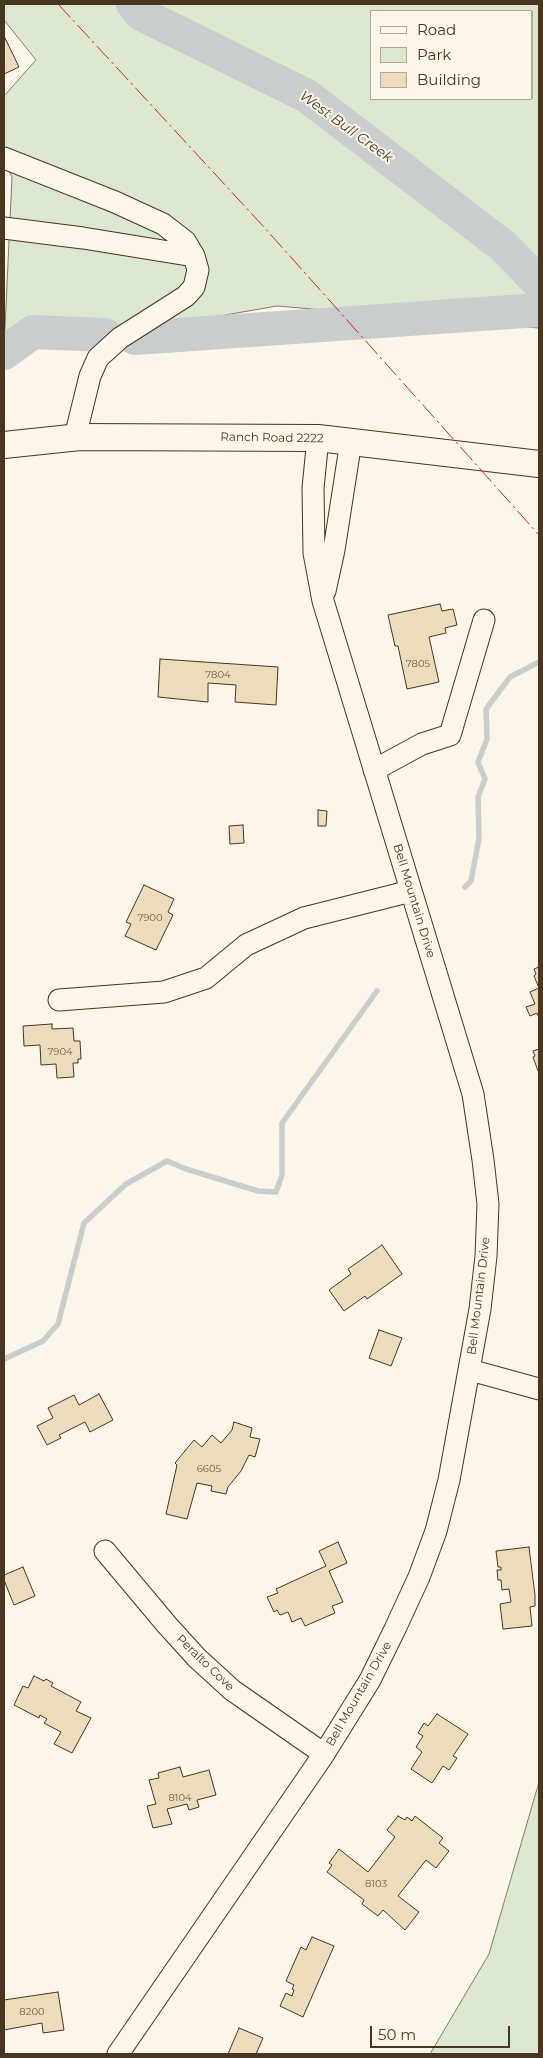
<!DOCTYPE html>
<style>
body{margin:0}
#map{position:relative;width:543px;height:2058px;overflow:hidden;background:#fbf6e9;font-family:Montserrat,sans-serif}
canvas{display:block}
.frame{position:absolute;inset:0;border:5px solid #4a3520;pointer-events:none}
.legend{position:absolute;left:370px;top:10px;width:162px;height:90px;box-sizing:border-box;background:#fbf6e9;border:1px solid #b4a999;margin:0;padding:6px 9px;list-style:none;font-size:15px;color:#4a3520}
.legend li{display:flex;align-items:center;gap:10px;height:25px}
.legend b{width:25px;border:1px solid #b4a999}
.scale{position:absolute;left:370px;top:2026px;width:140px;height:22px;box-sizing:border-box;border:2px solid #4a3520;border-top:0;padding-left:6px;font-size:15px;line-height:18px;white-space:nowrap;color:#4a3520;-webkit-text-stroke:4px #fbf6e9;paint-order:stroke}
</style>
<div id="map">
<canvas width="543" height="2058"></canvas>
<div class="frame"></div>
<ul class="legend">
<li><b style="height:6px;background:#fbf6e9"></b>Road</li>
<li><b style="height:14px;background:#dce7d0"></b>Park</li>
<li><b style="height:14px;background:#ecdcbc"></b>Building</li>
</ul>
<div class="scale">50 m</div>
</div>
<script>
const g = document.querySelector('canvas').getContext('2d');
g.lineJoin = 'round';
function fill(path, color) {
  g.fillStyle = color;
  g.fill(path, 'evenodd');
}
function toPath(rows) {
  const path = new Path2D();
  for (const r of rows) {
    path.moveTo(r[0], r[1]);
    for (let i = 2; i < r.length; i += 2) path.lineTo(r[i], r[i + 1]);
  }
  return path;
}
function trace(path, color, width, dash) {
  g.strokeStyle = color;
  g.lineWidth = width;
  g.lineCap = dash ? 'butt' : 'round';
  g.setLineDash(dash || []);
  g.stroke(path);
}
function drawText(font, color, halo, rows, align = 'center') {
  g.font = font + ' Montserrat,sans-serif';
  g.lineWidth = 4;
  g.setLineDash([]);
  g.textBaseline = 'middle';
  g.strokeStyle = halo;
  g.fillStyle = color;
  for (const [text, x, y, turn = 0] of rows) {
    g.save();
    g.translate(x, y);
    g.rotate((+turn || 0) * Math.PI / 180);
    g.textAlign = isNaN(turn) ? turn : align;
    if (halo) g.strokeText(text, 0, 0);
    g.fillText(text, 0, 0);
    g.restore();
  }
}
const green = toPath([
 [4,4,539,4,539,328,277,306,139,330,4,349,12,177,4,160,4,96,36,60,4,20,4,4],
 [372,11,532,11,532,99,372,99,372,11],
 [539,1782,539,2054,430,2054,489,1954,539,1782]
]);
fill(green, '#dce7d0');
trace(green, '#887966', 1);
trace(toPath([
 [465,887,471,881,479,838,478,797,485,779,478,762,487,739,486,709,510,677,539,662],
 [4,1359,43,1341,58,1324,84,1223,126,1184,167,1161,186,1169,258,1191,276,1192,282,1175,282,1123,377,991]
]), '#c9cecd', 5.5);
trace(toPath([
 [133,4,141,14,307,96,503,246,539,283],
 [135,338,539,310],
 [4,353,33,332,105,335]
]), '#c9cecd', 34);
const building = toPath([
 [4,36,19,67,4,74,4,36],
 [440,604,442,611,453,609,457,625,445,628,446,633,429,637,439,682,407,689,398,646,395,646,388,615,440,604],
 [160,659,278,667,276,705,235,702,236,685,208,683,208,702,158,697,160,659],
 [318,810,327,811,326,826,318,826,318,810],
 [243,825,244,843,230,844,229,826,243,825],
 [144,885,174,899,168,912,173,915,156,950,125,936,131,924,126,922,144,885],
 [539,967,539,1018,537,1013,530,1016,526,1007,535,1004,530,992,539,988,534,976,536,974,534,969,539,967],
 [52,1024,52,1029,73,1028,74,1041,80,1041,81,1059,78,1059,78,1063,73,1063,74,1077,57,1078,56,1064,41,1065,40,1045,24,1046,23,1026,52,1024],
 [539,1049,539,1071,538,1071,533,1057,535,1056,533,1051,539,1049],
 [382,1245,402,1274,367,1299,365,1296,344,1311,329,1290,351,1274,348,1269,382,1245],
 [379,1330,402,1338,391,1366,369,1358,379,1330],
 [99,1394,113,1420,90,1432,85,1422,59,1435,61,1438,47,1445,37,1426,53,1418,48,1408,74,1395,79,1405,99,1394],
 [234,1422,252,1428,250,1437,260,1439,255,1457,249,1455,241,1471,228,1487,226,1494,211,1491,212,1486,197,1483,187,1519,166,1514,177,1465,175,1463,194,1440,202,1447,212,1435,221,1443,232,1430,234,1422],
 [338,1542,347,1563,329,1571,343,1602,332,1606,335,1613,305,1626,301,1618,292,1622,288,1612,280,1615,277,1610,274,1612,267,1597,278,1593,276,1589,326,1566,319,1551,338,1542],
 [529,1547,535,1595,535,1606,530,1607,532,1626,503,1629,500,1604,511,1602,509,1589,502,1590,501,1580,498,1580,497,1570,501,1570,501,1567,498,1567,496,1551,529,1547],
 [23,1567,35,1596,14,1605,4,1580,4,1575,23,1567],
 [34,1676,44,1681,46,1679,53,1683,51,1686,81,1702,76,1711,91,1718,72,1753,54,1744,61,1732,44,1723,47,1719,40,1715,39,1718,14,1705,23,1686,28,1688,34,1676],
 [437,1714,468,1734,453,1756,457,1758,449,1770,443,1766,432,1783,411,1769,422,1752,416,1747,423,1736,418,1733,424,1723,428,1726,437,1714],
 [180,1767,183,1777,209,1770,216,1795,197,1800,199,1807,189,1810,187,1804,167,1809,172,1824,153,1828,147,1806,156,1804,149,1780,159,1778,158,1773,180,1767],
 [398,1816,405,1820,407,1817,412,1821,415,1816,443,1838,439,1843,449,1851,436,1868,426,1860,398,1896,419,1912,405,1930,383,1910,378,1916,362,1904,364,1900,327,1872,332,1865,329,1863,339,1849,368,1872,395,1837,387,1830,398,1816],
 [312,1937,334,1946,303,2017,280,2006,286,1993,292,1996,294,1990,292,1989,294,1985,286,1981,301,1947,306,1950,312,1937],
 [58,1992,64,2030,43,2033,42,2023,4,2030,4,2000,58,1992],
 [239,2028,263,2038,256,2054,228,2054,239,2028]
]);
fill(building, '#ecdcbc');
trace(building, '#4a3520', 1);
const minor = toPath([
 [4,158,115,202,163,224,185,241,194,256,198,270,194,287,186,296,120,338,98,358,90,376,75,437],
 [4,228,83,238,194,256],
 [325,591,334,550,351,441],
 [374,770,422,744,450,735,484,620],
 [59,1000,164,992,206,978,246,945,304,918,411,891],
 [470,1370,539,1389],
 [105,1551,167,1625,197,1658,232,1690,324,1754],
 [118,2054,324,1754,370,1680,395,1629,419,1577,436,1531,449,1480,480,1309,486,1256,488,1204,483,1160,473,1094,323,601,314,553,313,488,318,438]
]);
const major = toPath([
 [4,445,80,437,318,438,539,464]
]);
trace(minor, '#4a3520', 23);
trace(major, '#4a3520', 28);
trace(minor, '#fbf6e9', 21);
trace(major, '#fbf6e9', 26);
trace(toPath([
 [58,4,263,226,539,535]
]), '#c62828', 1, [18, 4, 2.5, 4]);
drawText('10px', '#725f47', null, [
 ["7805",418,664],
 ["7804",218,675],
 ["7900",150,918],
 ["7904",60,1052],
 ["6605",209,1469],
 ["8104",180,1798],
 ["8103",376,1884],
 ["8200",32,2012]
]);
drawText('12px', '#4a3520', '#fbf6e9', [
 ["Ranch Road 2222",272,438,1],
 ["Bell Mountain Drive",414,901,73],
 ["Bell Mountain Drive",479,1296,-83],
 ["Peralto Cove",205,1663,44],
 ["Bell Mountain Drive",359,1694,-60]
]);
drawText('italic 14px', '#4a3520', '#fbf6e9', [
 ["West Bull Creek",346,127,36]
]);
</script>
